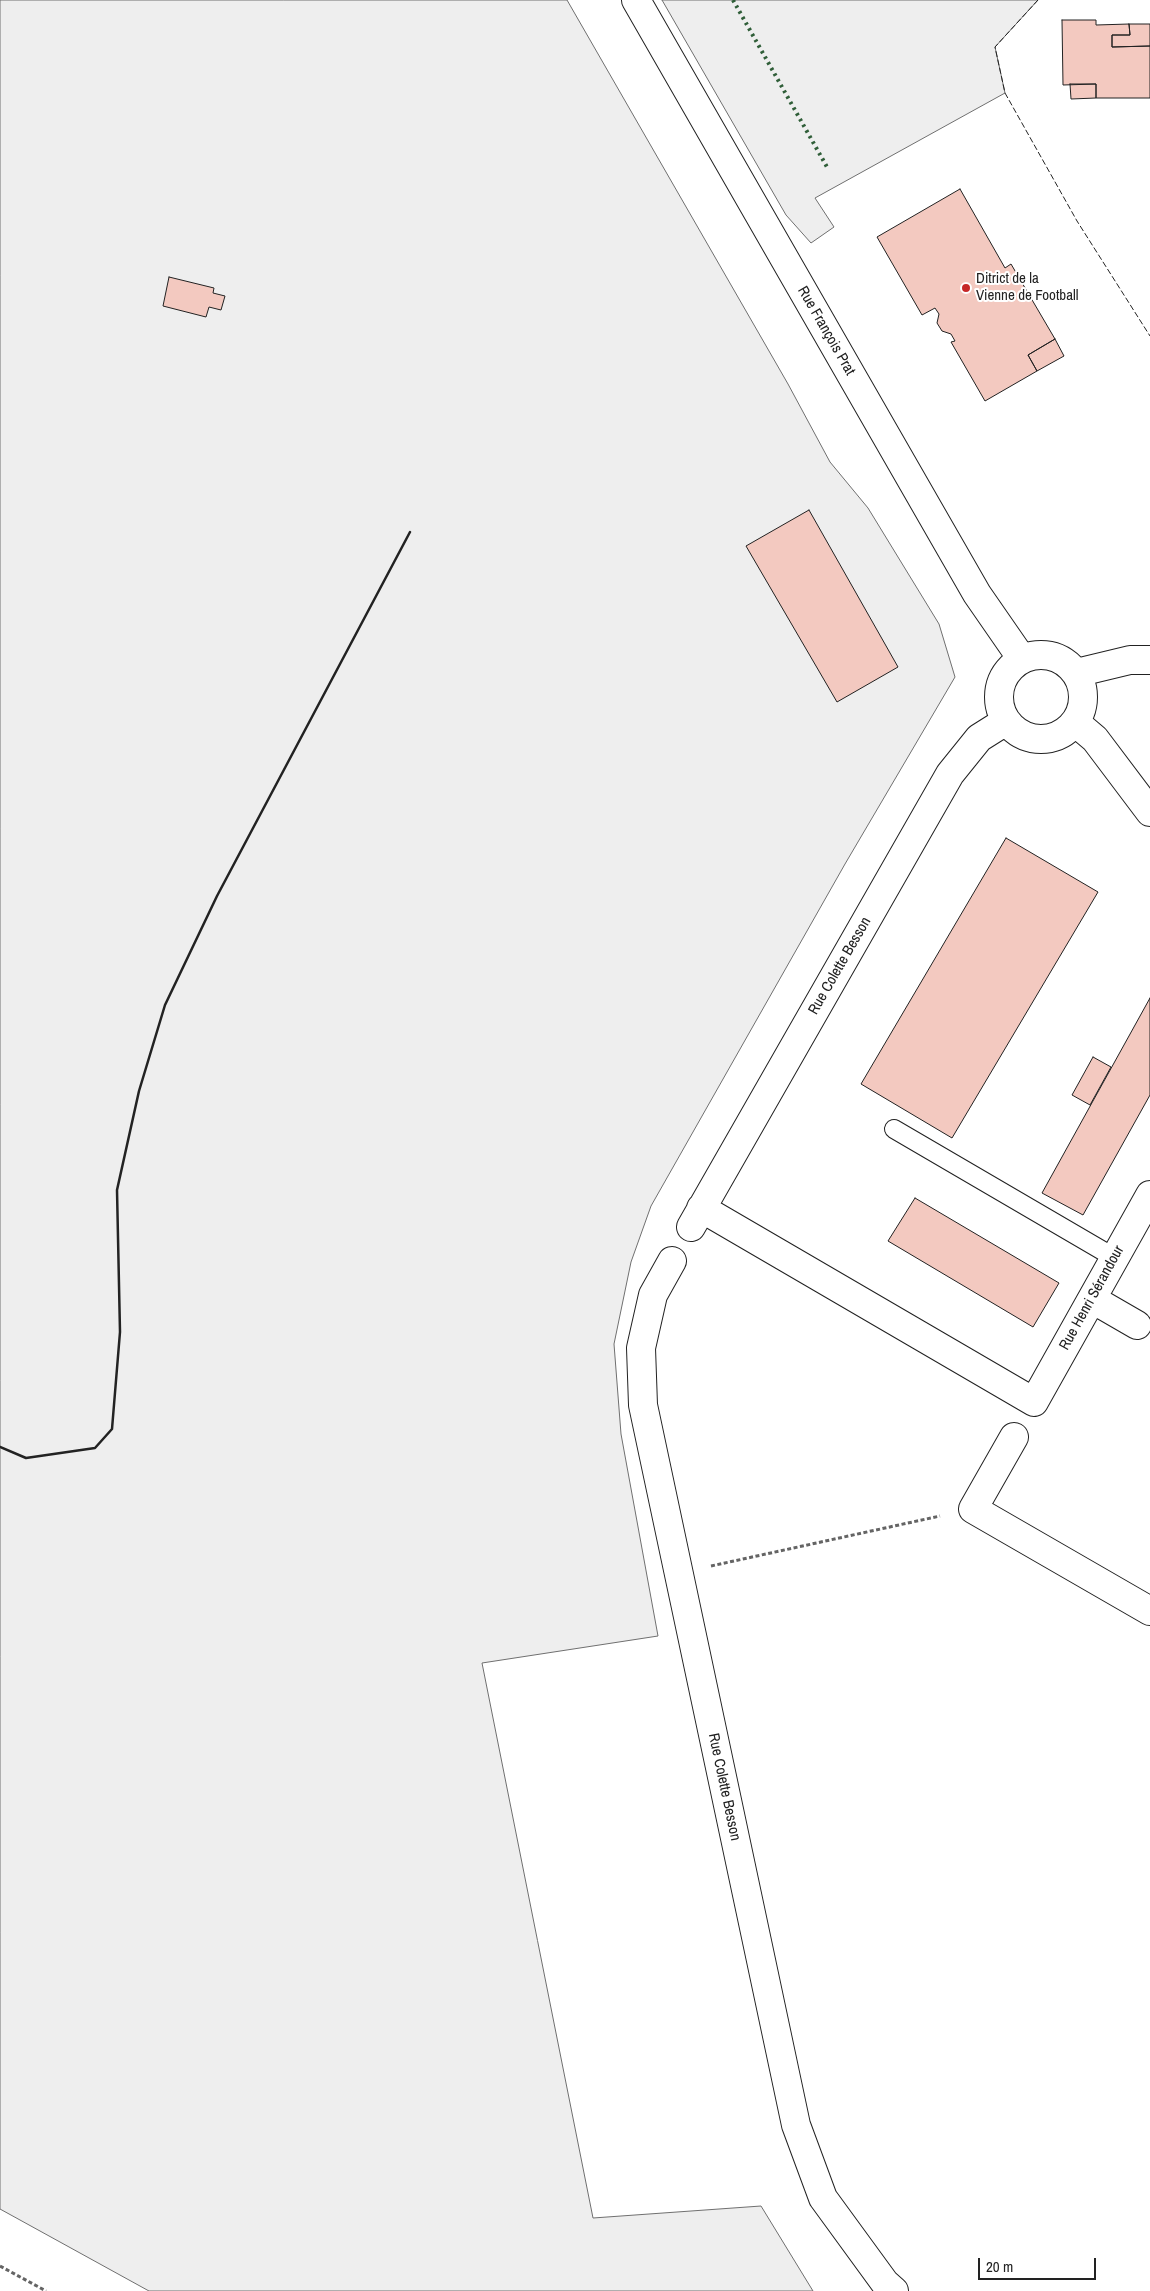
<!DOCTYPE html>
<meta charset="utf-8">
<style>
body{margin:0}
#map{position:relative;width:1150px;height:2291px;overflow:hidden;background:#fff;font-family:"Archivo Narrow",sans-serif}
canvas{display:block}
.scale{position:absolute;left:978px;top:2258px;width:118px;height:22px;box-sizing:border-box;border:2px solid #222;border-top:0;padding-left:6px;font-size:15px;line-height:18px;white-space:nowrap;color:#222;-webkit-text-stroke:4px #fff;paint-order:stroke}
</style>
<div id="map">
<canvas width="1150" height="2291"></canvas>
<div class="scale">20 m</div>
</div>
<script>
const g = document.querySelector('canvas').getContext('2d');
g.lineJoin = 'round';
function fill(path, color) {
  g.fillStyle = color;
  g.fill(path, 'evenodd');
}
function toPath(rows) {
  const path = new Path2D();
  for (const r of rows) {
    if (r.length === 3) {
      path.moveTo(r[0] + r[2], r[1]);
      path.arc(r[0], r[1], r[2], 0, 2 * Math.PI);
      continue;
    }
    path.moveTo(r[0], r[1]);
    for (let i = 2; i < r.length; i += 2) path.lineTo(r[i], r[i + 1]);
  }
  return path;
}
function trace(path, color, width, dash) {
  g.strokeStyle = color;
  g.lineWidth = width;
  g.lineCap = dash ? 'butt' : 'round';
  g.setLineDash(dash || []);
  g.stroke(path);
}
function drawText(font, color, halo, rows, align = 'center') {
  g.font = font + ' "Archivo Narrow",sans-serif';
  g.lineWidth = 4;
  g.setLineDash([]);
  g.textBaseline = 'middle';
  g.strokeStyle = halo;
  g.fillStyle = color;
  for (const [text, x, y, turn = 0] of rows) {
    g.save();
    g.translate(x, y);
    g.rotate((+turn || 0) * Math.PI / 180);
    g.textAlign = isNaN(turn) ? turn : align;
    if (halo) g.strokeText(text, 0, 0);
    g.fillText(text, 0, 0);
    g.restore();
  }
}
const green = toPath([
 [0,0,567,0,788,384,830,462,868,508,939,624,955,677,845,864,651,1206,631,1262,614,1344,621,1434,658,1636,482,1663,593,2218,761,2206,813,2291,149,2291,0,2209,0,0],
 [662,0,1038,0,995,47,1005,93,815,198,834,227,811,243,786,215,662,0]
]);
fill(green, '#eee');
trace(green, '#6f6f6f', 1);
const building = toPath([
 [1062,20,1096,20,1096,25,1129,24,1130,35,1112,35,1112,47,1150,46,1150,98,1096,98,1096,84,1063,85,1062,20],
 [1129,24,1150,24,1150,46,1112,47,1112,35,1130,35,1129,24],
 [1070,84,1096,84,1096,98,1071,99,1070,84],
 [960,189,1005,268,1011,264,1055,339,1028,355,1037,371,985,401,951,342,955,341,951,334,942,331,937,323,939,314,935,308,922,315,877,237,960,189],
 [169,277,214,288,213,293,225,296,221,310,209,307,206,317,163,306,169,277],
 [1055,339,1064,356,1037,371,1028,355,1055,339],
 [809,510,898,667,837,702,746,546,809,510],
 [1006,838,1098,892,952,1138,861,1084,1006,838],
 [1150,998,1150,1095,1083,1215,1042,1193,1150,998],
 [1093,1057,1111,1067,1090,1105,1072,1095,1093,1057],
 [915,1198,1059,1283,1033,1327,888,1241,915,1198]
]);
fill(building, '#f3c9c0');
trace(building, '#222', 1);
const service = toPath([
 [894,1129,1115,1258]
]);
const minor = toPath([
 [636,0,977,594,1022,659],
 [1041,697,42],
 [1076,673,1130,660,1150,660],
 [1075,722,1095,739,1150,812],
 [701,1208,1034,1402,1150,1195],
 [691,1227,950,774,979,738,1006,721],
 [672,1261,653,1295,641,1348,643,1405,796,2125,823,2198,885,2283,894,2291],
 [1092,1299,1137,1325],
 [1014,1437,973,1509,1150,1611]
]);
trace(service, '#222', 20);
trace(minor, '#222', 30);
trace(toPath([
 [711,1566,940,1516],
 [0,2266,46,2291]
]), '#646464', 3, [4, 2.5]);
trace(service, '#fff', 18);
trace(minor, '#fff', 28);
trace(toPath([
 [733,0,827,167]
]), '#2f5e38', 4, [2.5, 4]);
trace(toPath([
 [1038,0,995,47,1005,93,1077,221,1150,336]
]), '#222', 1, [6, 2.5]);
trace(toPath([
 [0,1447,26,1458,95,1448,112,1429,120,1332,117,1190,139,1091,165,1005,217,896,410,532]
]), '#222', 2.5);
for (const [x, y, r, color] of [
 [966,288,5,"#c62828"]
]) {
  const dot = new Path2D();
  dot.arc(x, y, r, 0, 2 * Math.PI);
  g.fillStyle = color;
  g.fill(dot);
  trace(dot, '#fff', 2);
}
drawText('15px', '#222', '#fff', [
 ["Ditrict de la",976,279],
 ["Vienne de Football",976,296]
], 'left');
drawText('15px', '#222', '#fff', [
 ["Rue François Prat",826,331,60],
 ["Rue Colette Besson",840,966,-60],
 ["Rue Henri Sérandour",1092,1298,-61],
 ["Rue Colette Besson",724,1787,78]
]);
</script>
